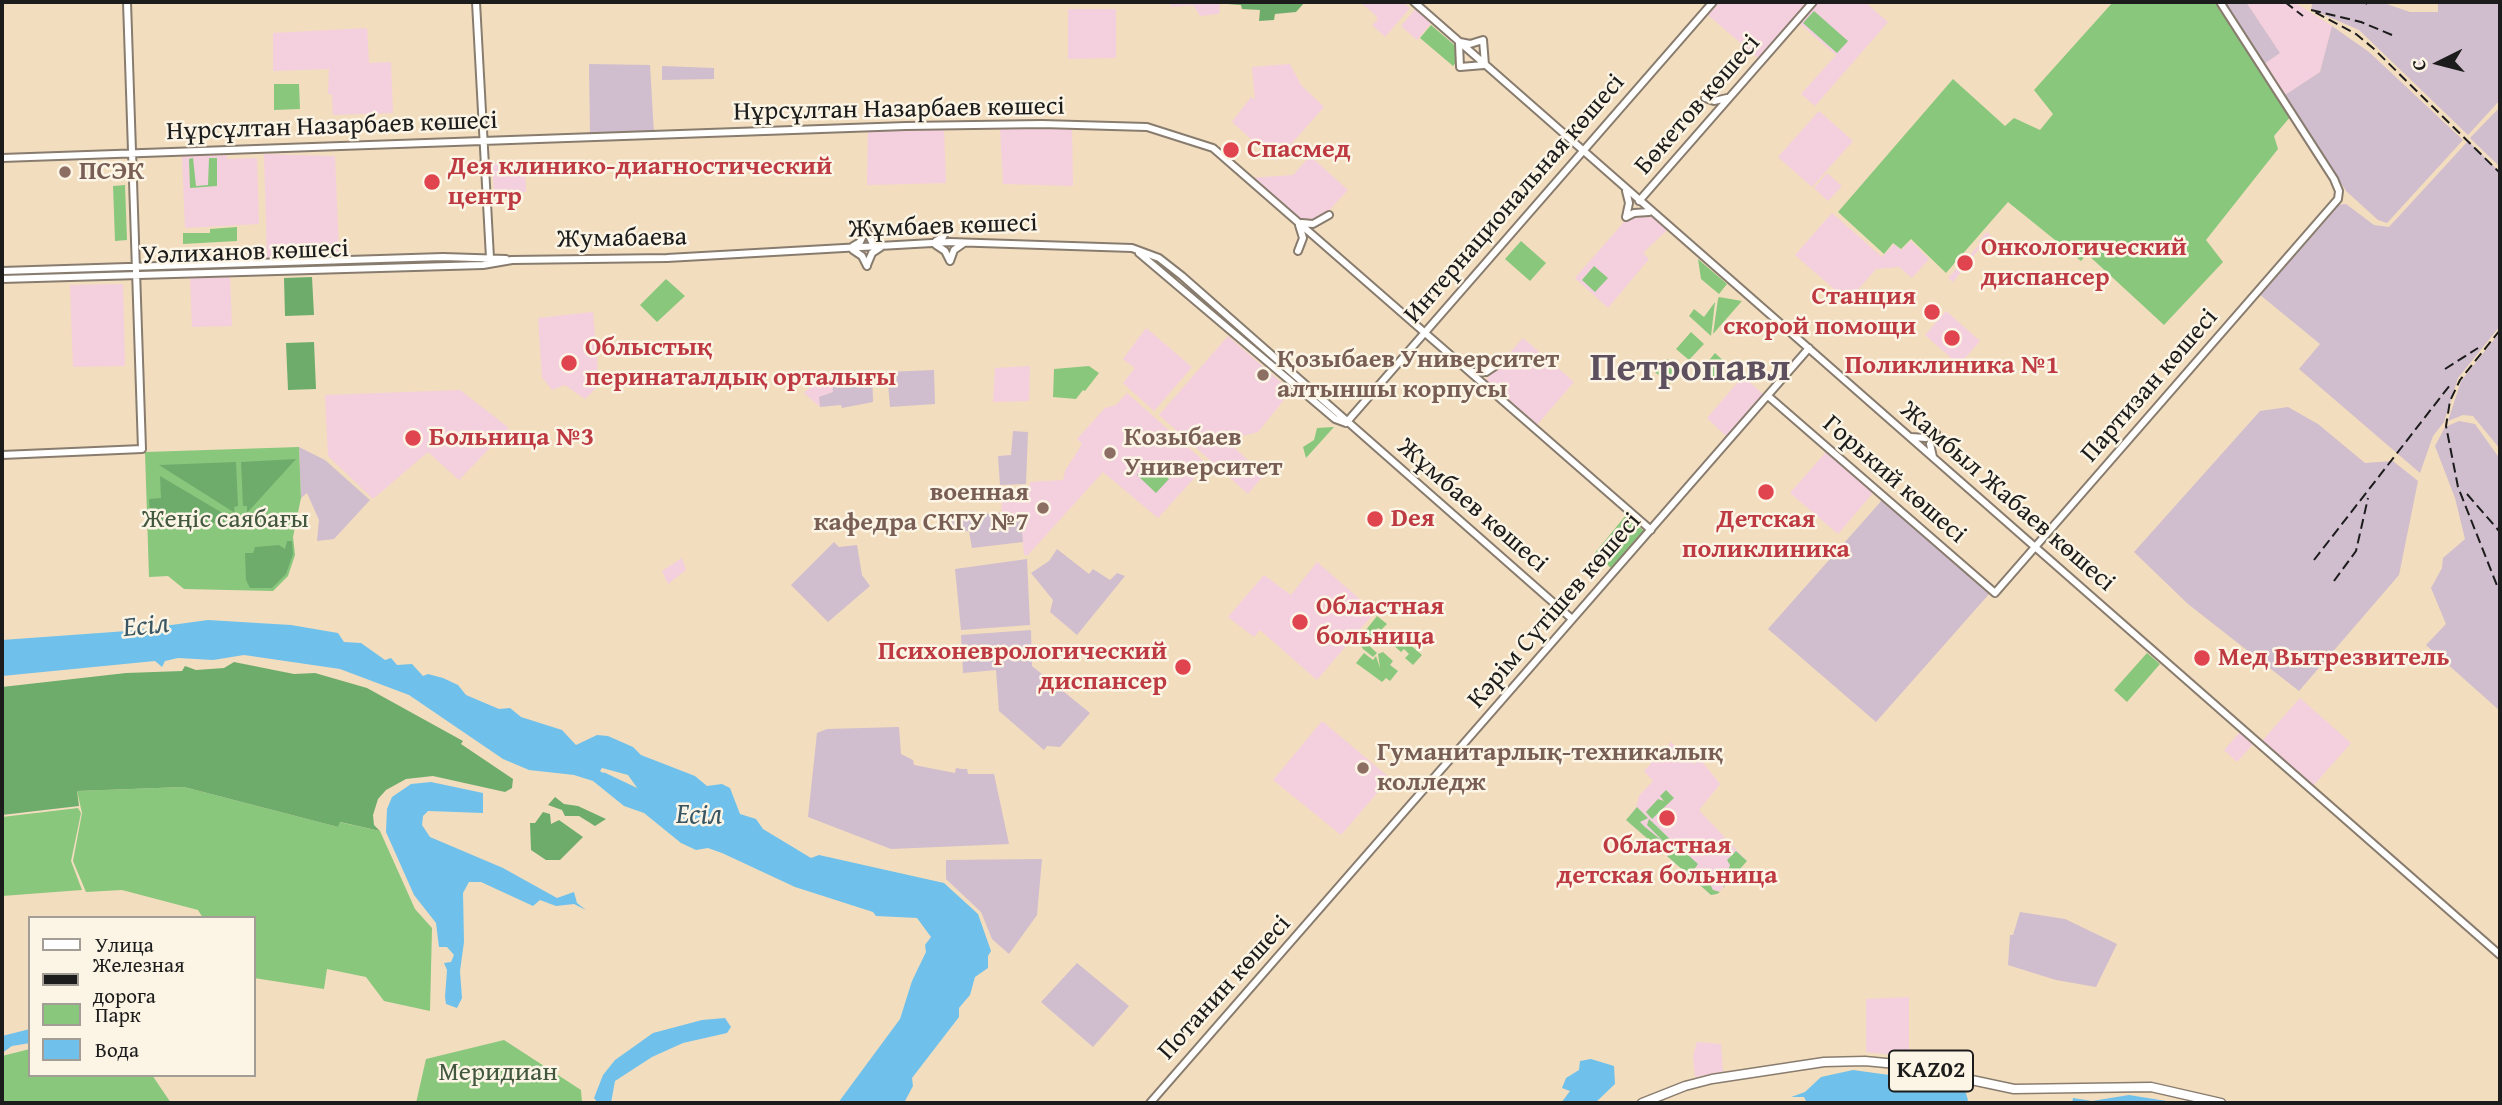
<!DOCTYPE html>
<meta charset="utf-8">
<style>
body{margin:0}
#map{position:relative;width:2502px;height:1105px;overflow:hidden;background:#f3ddbf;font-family:"Gentium Book Plus",serif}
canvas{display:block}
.frame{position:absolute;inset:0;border:4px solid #1c1c1c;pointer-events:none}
.legend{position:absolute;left:28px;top:916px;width:228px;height:161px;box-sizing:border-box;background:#fcf5e5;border:2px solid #a29e95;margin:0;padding:9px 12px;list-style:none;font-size:21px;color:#1c1c1c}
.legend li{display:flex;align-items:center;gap:14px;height:35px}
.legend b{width:35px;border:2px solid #a29e95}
.north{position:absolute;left:2404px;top:28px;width:70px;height:70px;-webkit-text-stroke:5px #fcf5e5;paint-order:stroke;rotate:264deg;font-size:19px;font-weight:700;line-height:28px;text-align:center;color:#1c1c1c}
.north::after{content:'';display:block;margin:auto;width:24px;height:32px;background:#1c1c1c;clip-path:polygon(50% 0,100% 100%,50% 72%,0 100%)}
</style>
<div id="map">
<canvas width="2502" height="1105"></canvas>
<div class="frame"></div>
<ul class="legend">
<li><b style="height:9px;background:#fff"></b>Улица</li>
<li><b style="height:9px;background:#1c1c1c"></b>Железная дорога</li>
<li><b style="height:19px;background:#89c77d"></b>Парк</li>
<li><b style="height:19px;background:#6fc1eb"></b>Вода</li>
</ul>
<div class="north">С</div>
</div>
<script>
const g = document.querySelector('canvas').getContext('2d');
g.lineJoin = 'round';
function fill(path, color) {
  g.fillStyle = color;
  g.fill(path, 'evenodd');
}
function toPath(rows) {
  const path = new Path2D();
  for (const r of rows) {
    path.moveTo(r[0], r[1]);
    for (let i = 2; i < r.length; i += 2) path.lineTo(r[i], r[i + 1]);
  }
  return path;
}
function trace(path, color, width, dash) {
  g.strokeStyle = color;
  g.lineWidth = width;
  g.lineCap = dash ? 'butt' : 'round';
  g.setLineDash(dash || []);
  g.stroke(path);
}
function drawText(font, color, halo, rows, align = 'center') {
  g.font = font + ' "Gentium Book Plus",serif';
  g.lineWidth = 5;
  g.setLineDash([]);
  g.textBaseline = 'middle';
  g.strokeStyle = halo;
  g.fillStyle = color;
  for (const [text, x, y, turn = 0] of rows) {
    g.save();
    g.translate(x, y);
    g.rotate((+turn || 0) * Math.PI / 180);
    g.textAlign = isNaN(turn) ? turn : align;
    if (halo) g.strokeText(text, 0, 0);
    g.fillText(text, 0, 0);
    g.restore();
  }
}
fill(toPath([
 [1170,2,1220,2,1219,14,1200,16,1193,5,1171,7],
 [1360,2,1402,2,1410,8,1385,37,1372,25,1378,19,1375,15],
 [1720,2,1811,2,1760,60,1708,15],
 [1817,2,1865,2,1888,22,1815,106,1801,94,1836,55,1799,23],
 [2246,2,2294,2,2332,26,2320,72,2285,95,2264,64,2280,53],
 [1417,7,1432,22,1417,40,1401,26],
 [1068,9,1116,9,1116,58,1068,59],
 [367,28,369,63,391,62,393,113,333,115,332,94,328,94,329,69,273,71,273,33],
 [1290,64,1301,85,1324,107,1276,161,1232,122,1251,97,1255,100,1252,67],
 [1819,111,1853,141,1812,187,1778,157],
 [1000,127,1072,128,1073,186,1003,184],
 [944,128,946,183,867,185,868,131],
 [264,154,335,156,339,252,267,261],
 [227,155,227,159,257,158,259,224,185,228,182,156],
 [1310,156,1348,190,1321,219,1311,223,1302,222,1250,178,1293,175],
 [525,161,526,192,494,194,492,163],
 [1827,173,1842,186,1828,201,1814,188],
 [1649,212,1668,229,1643,253,1649,259,1608,308,1575,278,1630,215],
 [1832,213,1882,257,1894,244,1901,250,1911,241,1929,259,1912,278,1899,267,1876,269,1848,301,1795,255],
 [1987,232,1994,239,1986,248,1982,245,1953,282,1948,278,1980,244,1978,242],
 [230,276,232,326,192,327,190,277],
 [123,284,125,366,73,367,70,285],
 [1946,311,1980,341,1959,365,1925,335],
 [593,312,599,385,585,399,565,385,552,390,542,377,538,318],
 [1146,328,1192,367,1154,411,1123,383,1135,368,1123,359],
 [1228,336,1291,391,1258,432,1238,437,1234,434,1227,441,1264,475,1248,494,1159,415],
 [1523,338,1574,382,1536,426,1485,381],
 [1030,366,1029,401,993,402,995,368],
 [832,376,833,392,819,398,820,407,804,393,818,380],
 [1743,376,1765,396,1728,438,1707,418],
 [460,390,509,428,459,480,428,452,373,499,328,456,325,395],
 [1127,393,1207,464,1158,518,1103,472,1028,555,1024,555,1021,520,1008,521,1007,512,1002,513,1001,489,1029,487,1030,482,1063,480,1065,471,1082,444,1077,439,1105,408,1116,405],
 [1826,452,1873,493,1838,534,1790,493],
 [682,558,686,570,668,584,662,571],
 [1317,562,1375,612,1317,680,1260,630,1254,637,1228,617,1264,575,1291,595],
 [2300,698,2351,743,2313,786,2262,741],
 [1322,721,1390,778,1341,835,1273,780],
 [2241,731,2254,743,2237,762,2224,750],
 [1671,742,1695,764,1700,759,1720,784,1699,810,1747,861,1717,894,1711,895,1626,820,1636,808,1639,796,1653,781,1644,771],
 [1909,997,1909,1057,1866,1052,1866,999],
 [1697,1042,1721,1044,1723,1072,1695,1077,1693,1056]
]), '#f4cfde');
fill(toPath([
 [2223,2,2246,2,2280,53,2264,64],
 [2313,2,2381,2,2410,12,2438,12,2438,2,2500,2,2500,100,2468,135,2359,30,2311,9],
 [2332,26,2369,52,2463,140,2387,223,2378,220,2346,191,2285,95,2320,72],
 [589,64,650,65,654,134,590,136],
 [662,66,714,68,714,79,662,80],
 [2500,107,2500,167,2470,138],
 [2468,141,2500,172,2500,326,2458,378,2444,422,2433,436,2420,473,2299,369,2320,344,2259,294,2336,205,2346,204,2374,225,2389,227],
 [2500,332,2500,449,2473,416,2463,415,2448,421,2461,381],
 [934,370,935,404,890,407,887,372],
 [872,373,873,402,842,408,841,405,820,407,819,397,833,392,832,376],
 [2288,407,2318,424,2365,463,2393,461,2418,481,2399,575,2299,691,2188,604,2134,552,2260,411],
 [2459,421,2475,424,2500,459,2500,711,2426,645,2446,624,2431,588,2442,568,2443,558,2465,539,2455,498,2435,446,2445,427],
 [1013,431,1028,432,1026,484,1000,485,998,456,1011,455],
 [299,447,325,460,370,500,334,539,317,541,319,520,307,493,301,498],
 [1883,499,1990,593,1876,722,1768,629],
 [973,511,984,514,1007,512,1008,521,1021,520,1023,542,972,548,969,531,952,532,950,513],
 [834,542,839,547,857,545,862,575,870,586,828,622,791,585],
 [1057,549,1089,574,1093,569,1110,580,1117,573,1125,576,1077,635,1050,612,1053,600,1031,573,1049,561],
 [1027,559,1030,625,961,630,955,569],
 [1031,630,1032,666,1090,713,1060,747,1047,746,1044,750,999,711,996,670,963,673,961,635],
 [899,727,901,754,913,760,914,765,955,773,956,768,962,769,967,769,968,774,994,774,1009,844,891,849,808,817,817,733,827,729],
 [1042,859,1037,915,1009,954,992,939,981,912,946,879,946,860],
 [2020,912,2065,919,2117,944,2096,987,2056,980,2008,965,2010,935,2013,935],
 [1077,963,1129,1006,1093,1047,1041,1002]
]), '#d0bdce');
fill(toPath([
 [2113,2,2214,2,2291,116,2274,136,2278,149,2206,240,2223,262,2164,325,2087,254,2081,261,2008,202,1946,273,1911,239,1901,249,1893,243,1884,254,1838,212,1953,79,2005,126,2014,118,2040,130,2053,114,2034,90],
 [1814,11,1848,41,1837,53,1803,23],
 [1431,25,1459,49,1459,59,1453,66,1420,38],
 [274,84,299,84,300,109,274,110],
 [193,158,196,186,208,185,209,158,217,158,217,186,190,188,189,159],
 [125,185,127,240,115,241,113,186],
 [237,227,237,241,183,244,183,233,210,233,210,229],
 [1521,241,1546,263,1530,281,1505,259],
 [481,258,481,263,317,268,317,263],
 [1698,259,1727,284,1719,294,1701,279],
 [312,263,312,268,140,274,140,269],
 [1594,266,1608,278,1595,292,1582,280],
 [666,279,685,296,657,322,640,305],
 [1719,297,1742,301,1713,334,1718,299],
 [1715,302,1711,336,1689,316,1694,309,1704,317],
 [1691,332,1704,344,1689,360,1676,349],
 [1715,353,1726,363,1711,379,1701,370],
 [1667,359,1681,370,1669,384,1655,372],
 [1089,366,1099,373,1085,391,1083,390,1076,399,1053,397,1054,369],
 [1334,427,1306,458,1303,447,1314,440,1317,428],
 [299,447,301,498,293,537,295,555,288,576,273,591,184,589,168,576,149,577,145,452],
 [1150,461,1169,479,1156,493,1137,475],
 [1626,515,1644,531,1611,568,1595,553],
 [1377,616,1387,624,1381,630,1378,628,1365,642,1377,653,1373,657,1363,649,1358,640],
 [1395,632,1422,655,1413,665,1405,658,1409,654,1404,649,1401,652,1391,643,1393,640,1390,637],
 [1383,652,1393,661,1390,665,1398,671,1390,681,1386,678,1382,682,1356,663,1364,653,1373,660,1376,656,1380,668,1378,654],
 [2147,653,2160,664,2127,702,2114,690],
 [184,787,338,827,339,822,380,831,415,909,432,928,430,1011,384,1001,366,977,327,969,324,989,254,978,254,918,203,918,198,910,122,890,86,892,73,861,82,813,77,791],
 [1666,790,1674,798,1652,819,1646,812,1658,799,1664,801,1660,796],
 [1637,807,1648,818,1640,822,1645,827,1666,844,1647,825,1649,819,1672,841,1664,853,1626,820],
 [78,808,81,813,71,861,82,890,2,896,2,817],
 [1678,846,1698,864,1691,874,1704,886,1709,882,1713,890,1720,892,1717,894,1711,895,1667,856],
 [1736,851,1747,861,1723,888,1730,865,1727,860],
 [504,1040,581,1090,582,1103,416,1103,426,1059],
 [30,1049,30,1075,152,1075,171,1103,2,1103,2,1056]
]), '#89c77d');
fill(toPath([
 [1227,2,1305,2,1296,12,1275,14,1274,20,1259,21,1260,10,1242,9,1241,5,1227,4],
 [312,277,314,315,285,316,284,278],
 [314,342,316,389,288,390,286,343],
 [296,459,247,513,247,506,243,506,241,462],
 [236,462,238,506,234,507,235,513,159,465],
 [160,476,231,518,231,522,150,526,149,499,161,498],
 [287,541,292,541,293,554,286,574,272,588,250,588,246,580,245,553,253,553,255,547,279,545,285,549],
 [234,662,294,674,315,673,367,688,463,741,461,744,513,779,512,788,505,792,433,776,406,779,386,790,378,799,373,815,374,825,380,831,340,822,338,827,184,787,77,791,79,806,2,815,2,687,126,673,182,671,185,666,196,670,224,668],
 [555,797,564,804,578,806,606,819,595,826,579,816,565,816,562,810,548,805],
 [543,812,550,814,551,824,559,820,583,837,560,860,546,860,531,850,530,823,535,823]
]), '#6eac6c');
fill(toPath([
 [208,620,291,625,338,633,344,642,361,643,385,660,391,658,397,665,412,664,423,676,428,674,443,678,458,685,466,695,499,709,510,708,521,717,562,730,576,745,597,735,608,736,633,747,641,755,695,776,707,786,722,784,730,788,740,814,756,819,763,829,811,858,819,855,944,883,978,914,991,951,988,956,988,968,975,977,970,995,959,1008,959,1017,912,1078,913,1086,904,1103,838,1103,900,1019,912,981,926,952,925,945,931,937,917,918,876,916,873,912,795,887,722,853,708,848,696,850,681,843,644,813,624,806,593,781,574,775,529,770,503,759,409,695,340,669,244,655,213,660,178,658,165,661,162,667,155,661,2,676,2,640,127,631],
 [602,768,628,775,640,792,612,779,600,771],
 [431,782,483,793,483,813,428,811,423,816,422,825,430,837,503,868,557,898,574,892,577,903,586,910,574,904,556,906,540,900,533,906,481,882,469,882,463,893,464,942,460,971,462,998,457,1008,446,1004,445,997,447,970,444,963,451,962,454,955,447,947,439,947,436,923,414,895,386,832,387,809,392,797,411,784],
 [725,1018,731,1027,727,1033,683,1043,652,1057,615,1081,611,1103,598,1103,594,1098,603,1075,615,1060,653,1033,702,1020],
 [30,1029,30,1043,12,1046,2,1053,2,1036],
 [1591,1059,1614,1066,1615,1084,1595,1103,1561,1103,1570,1091,1562,1088,1566,1078,1579,1070,1580,1061],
 [1853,1070,1940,1082,1965,1090,1968,1100,1966,1103,1807,1103,1804,1097,1791,1097,1805,1092,1821,1077],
 [2129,1095,2179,1103,2072,1103,2073,1098,2092,1101]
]), '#6fc1eb');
trace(toPath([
 [604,775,646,795]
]), '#6fc1eb', 5);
const major = toPath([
 [476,2,490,258],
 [1414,2,2500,955],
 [1460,42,1470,44,1483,40,1485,65],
 [1459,43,1460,67,1484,65],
 [1705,98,1714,101,1727,98],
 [2,158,906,126,1042,124,1147,127,1213,148,1651,530],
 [1626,191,1629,203,1626,217],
 [1639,201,1813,2],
 [1626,217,1634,213,1649,212],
 [1302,223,1313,224,1329,215],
 [866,229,872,242,879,246],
 [936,241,943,237,949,224],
 [936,245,945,251,950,261],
 [853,246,860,242,866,229],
 [853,250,862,256,867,266],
 [1298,251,1303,238,1299,225],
 [1139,253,1335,419,1346,423],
 [950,261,954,250,964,243],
 [867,265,872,253,881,247],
 [2,271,443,257,506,259],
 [2,279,483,265,512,260,667,258,950,242,1132,248,1159,258,1182,276,1572,619],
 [1471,372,1486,372,1495,366],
 [1768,396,1995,593,2338,199,2339,191,2334,179,2220,2],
 [1346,423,1713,2],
 [1911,437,1926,438,1934,434],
 [2,455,142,449,127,2],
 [1933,457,1930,444,1936,433],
 [1150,1103,1809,348]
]);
const highway = toPath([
 [1642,1103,1685,1086,1712,1079,1824,1062,1865,1061,1896,1064,2014,1089,2151,1087,2221,1103]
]);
trace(major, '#887c6e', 10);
trace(highway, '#887c6e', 11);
trace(major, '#fff', 6);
trace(highway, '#fff', 8);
trace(toPath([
 [2285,2,2303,16],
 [2364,2,2367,4],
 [2392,35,2361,22,2311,10,2356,34,2373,48,2500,173],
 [2500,330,2460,380,2450,401,2446,426,2458,487,2500,593],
 [2445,369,2478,348],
 [2467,494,2500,532],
 [2314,560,2450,385],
 [2334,581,2356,551,2368,498]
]), '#1c1c1c', 2, [10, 5]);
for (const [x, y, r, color] of [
 [1231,150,9,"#e0444e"],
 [65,172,7,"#8d6e63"],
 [432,182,9,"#e0444e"],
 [1965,263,9,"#e0444e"],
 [1932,312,9,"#e0444e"],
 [1952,338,9,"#e0444e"],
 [569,363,9,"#e0444e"],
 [1263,375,7,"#8d6e63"],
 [413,438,9,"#e0444e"],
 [1110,453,7,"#8d6e63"],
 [1766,492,9,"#e0444e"],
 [1043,508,7,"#8d6e63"],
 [1375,519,9,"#e0444e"],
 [1300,622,9,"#e0444e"],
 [2202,658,9,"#e0444e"],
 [1183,667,9,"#e0444e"],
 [1363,768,7,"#8d6e63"],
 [1667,818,9,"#e0444e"]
]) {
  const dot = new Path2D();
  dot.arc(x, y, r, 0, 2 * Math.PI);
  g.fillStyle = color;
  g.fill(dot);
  trace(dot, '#fcf5e5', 2.5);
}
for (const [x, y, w] of [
 [1931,1071,84]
]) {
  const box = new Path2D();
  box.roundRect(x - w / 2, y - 20.5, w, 41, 5);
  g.fillStyle = '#fcf5e5';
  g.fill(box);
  trace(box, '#1c1c1c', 2);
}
drawText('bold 24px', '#1c1c1c', null, [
 ["KAZ02",1931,1071]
]);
drawText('26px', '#1c1c1c', '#fcf5e5', [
 ["Бөкетов көшесі",1698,105,-49],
 ["Нұрсұлтан Назарбаев көшесі",899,110,-1],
 ["Нұрсұлтан Назарбаев көшесі",332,127,-2],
 ["Интернациональная көшесі",1515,199,-49],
 ["Жұмбаев көшесі",943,227,-2],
 ["Жумабаева",622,239,-1],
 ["Уәлиханов көшесі",245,253,-2],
 ["Партизан көшесі",2150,386,-49],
 ["Горький көшесі",1894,480,41],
 ["Жамбыл Жабаев көшесі",2007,497,41],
 ["Жұмбаев көшесі",1472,506,41],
 ["Кәрім Сүтішев көшесі",1555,611,-49],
 ["Потанин көшесі",1225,988,-48]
]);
drawText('bold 26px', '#be3a42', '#fcf5e5', [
 ["Спасмед",1247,150],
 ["Дея клинико-диагностический",448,167],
 ["центр",448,197],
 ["Онкологический",1981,248],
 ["диспансер",1981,278],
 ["Станция",1916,297,"right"],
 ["скорой помощи",1916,327,"right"],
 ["Облыстық",585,348],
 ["перинаталдық орталығы",585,378],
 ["Поликлиника №1",1952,366,"center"],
 ["Больница №3",429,438],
 ["Deя",1391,519],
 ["Детская",1766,520,"center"],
 ["поликлиника",1766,550,"center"],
 ["Областная",1316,607],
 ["больница",1316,637],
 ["Психоневрологический",1167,652,"right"],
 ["диспансер",1167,682,"right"],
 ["Мед Вытрезвитель",2218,658],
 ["Областная",1667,846,"center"],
 ["детская больница",1667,876,"center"]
], 'left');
drawText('bold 26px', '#785e54', '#fcf5e5', [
 ["ПСЭК",79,172],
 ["Қозыбаев Университет",1277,360],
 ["алтыншы корпусы",1277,390],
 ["Козыбаев",1124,438],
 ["Университет",1124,468],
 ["военная",1029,493,"right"],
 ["кафедра СКГУ №7",1029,523,"right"],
 ["Гуманитарлық-техникалық",1377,753],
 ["колледж",1377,783]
], 'left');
drawText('26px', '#42583e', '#fcf5e5', [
 ["Жеңіс саябағы",225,520],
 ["Меридиан",498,1073]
]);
drawText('italic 28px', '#395664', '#fcf5e5', [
 ["Есіл",146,627,-6],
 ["Есіл",699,816]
]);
drawText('bold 40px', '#5e505e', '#fcf5e5', [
 ["Петропавл",1690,370]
]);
</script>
